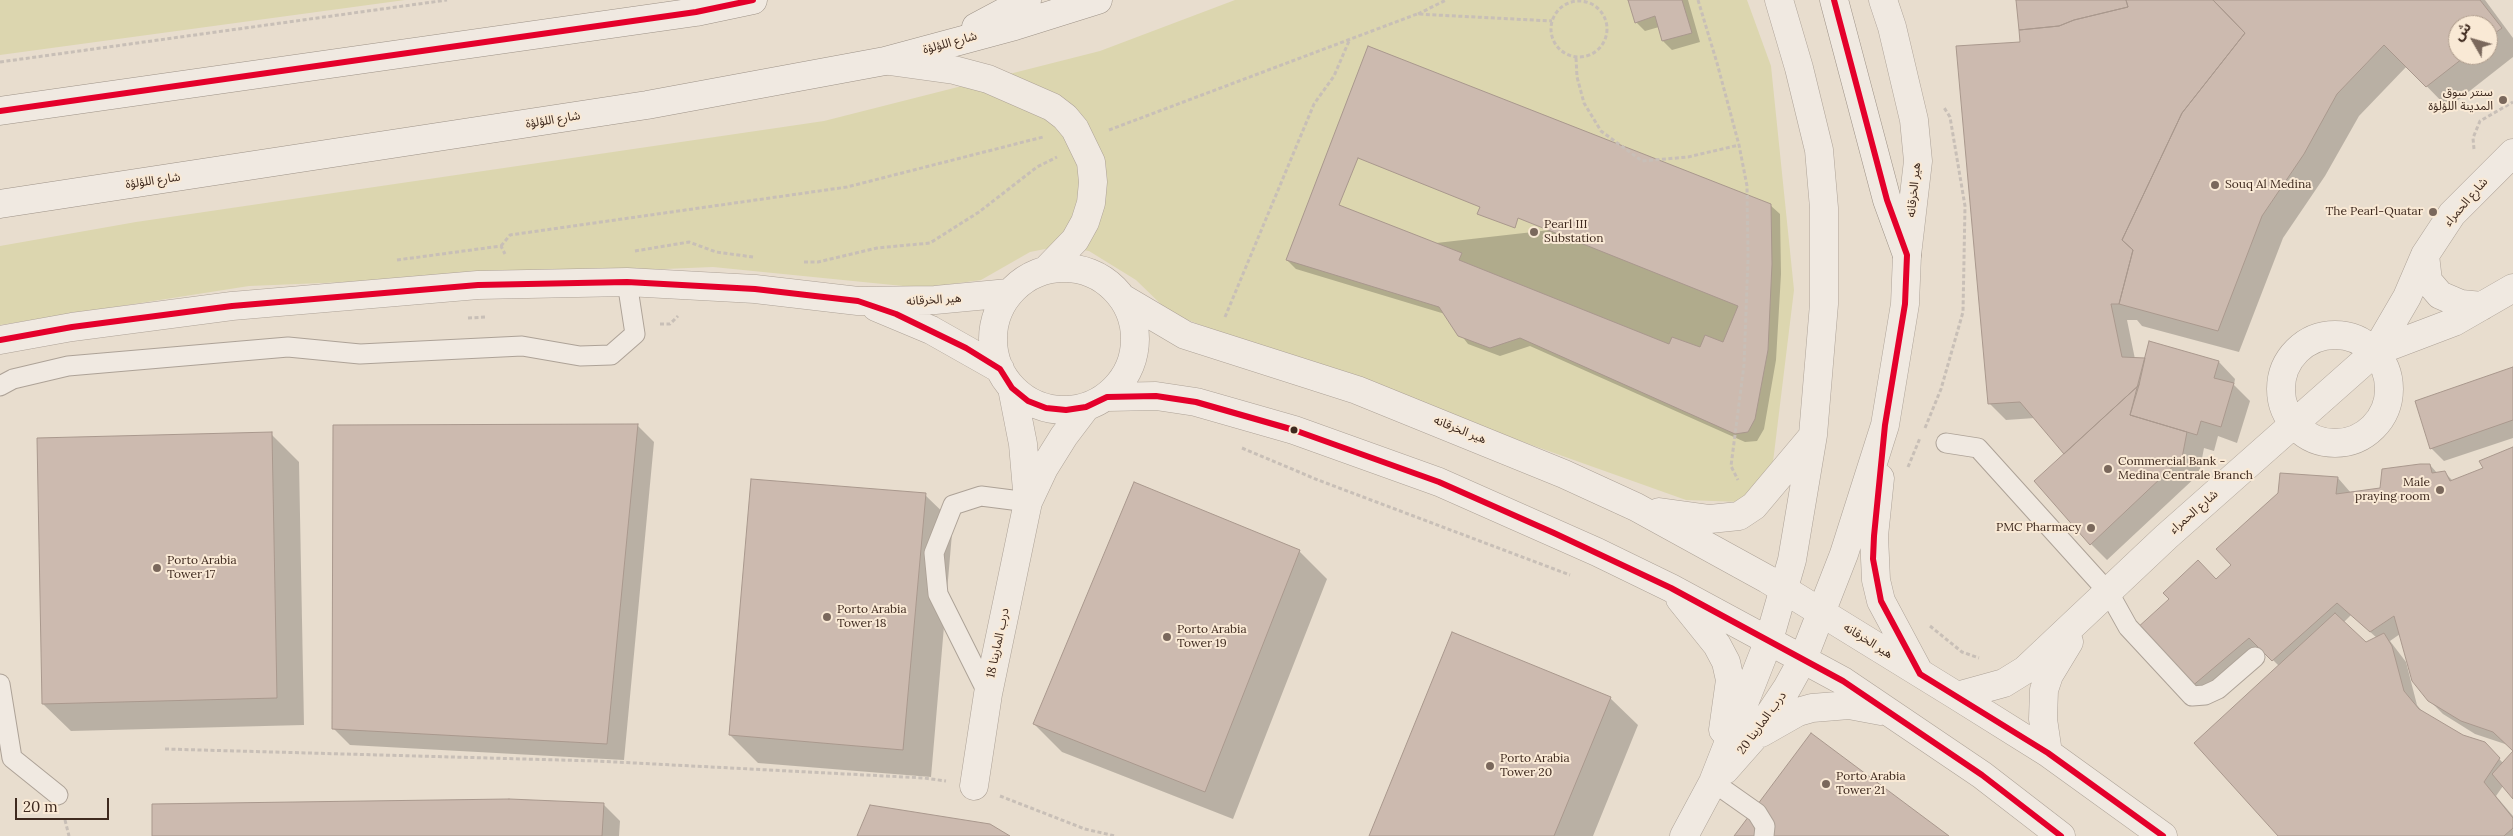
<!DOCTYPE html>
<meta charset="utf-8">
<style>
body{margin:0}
#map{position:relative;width:2513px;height:836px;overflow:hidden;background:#e8ddce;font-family:Lora,"Noto Sans Arabic",serif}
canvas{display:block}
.north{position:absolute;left:2448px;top:15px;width:50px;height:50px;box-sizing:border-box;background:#f9e9d5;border:1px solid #ae9c8c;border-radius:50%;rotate:308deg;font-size:14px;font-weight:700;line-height:20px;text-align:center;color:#3e291e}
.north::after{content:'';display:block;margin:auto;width:18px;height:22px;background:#7a685c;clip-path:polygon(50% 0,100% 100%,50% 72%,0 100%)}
.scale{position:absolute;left:15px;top:798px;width:94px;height:22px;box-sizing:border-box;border:2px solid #3e291e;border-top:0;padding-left:6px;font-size:15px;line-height:18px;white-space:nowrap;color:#3e291e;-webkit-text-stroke:4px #f9e9d5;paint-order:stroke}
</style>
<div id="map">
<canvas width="2513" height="836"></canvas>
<div class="north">ش</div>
<div class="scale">20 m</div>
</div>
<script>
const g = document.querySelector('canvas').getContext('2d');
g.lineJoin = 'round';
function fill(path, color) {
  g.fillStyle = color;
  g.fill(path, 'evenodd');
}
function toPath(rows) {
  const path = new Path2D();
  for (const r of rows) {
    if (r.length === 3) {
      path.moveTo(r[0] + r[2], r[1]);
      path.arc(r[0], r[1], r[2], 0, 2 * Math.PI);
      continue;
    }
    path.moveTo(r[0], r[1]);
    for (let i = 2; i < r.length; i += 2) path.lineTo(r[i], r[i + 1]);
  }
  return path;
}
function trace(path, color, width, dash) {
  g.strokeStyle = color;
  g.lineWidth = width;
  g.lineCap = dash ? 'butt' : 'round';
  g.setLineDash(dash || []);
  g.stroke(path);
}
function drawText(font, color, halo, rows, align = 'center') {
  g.font = font + ' Lora,"Noto Sans Arabic",serif';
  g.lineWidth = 4;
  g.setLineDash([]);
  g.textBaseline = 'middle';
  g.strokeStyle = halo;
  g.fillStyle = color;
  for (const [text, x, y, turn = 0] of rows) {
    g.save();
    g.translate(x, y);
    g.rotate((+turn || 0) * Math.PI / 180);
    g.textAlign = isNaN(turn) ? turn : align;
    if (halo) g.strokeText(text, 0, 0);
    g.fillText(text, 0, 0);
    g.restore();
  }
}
fill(toPath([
 [0,0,405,0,0,55],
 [1235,0,1747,0,1771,66,1794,290,1773,462,1740,502,1686,500,1254,346,1170,313,1136,280,1089,251,1060,246,1030,252,981,280,923,288,713,267,249,286,0,325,0,246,136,222,824,121,1100,51]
]), '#dcd6af');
fill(toPath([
 [1630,0,1688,0,1700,42,1672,50,1663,41,1659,27,1645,31,1636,22],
 [2018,0,2485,0,2513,38,2513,57,2448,108,2407,66,2359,116,2325,176,2283,238,2239,352,2142,326,2137,320,2127,320,2135,359,2146,360,2150,342,2219,362,2235,379,2234,385,2250,401,2237,443,2218,436,2214,451,2204,448,2199,474,2107,560,2091,544,2066,454,2035,418,2006,420,1989,403,2022,43],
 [2458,25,2488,25,2488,55,2458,55],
 [1770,205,1780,214,1781,274,1776,360,1764,429,1757,441,1745,442,1530,346,1500,356,1468,344,1445,314,1296,269,1287,260],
 [2513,368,2513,438,2444,461,2431,448],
 [637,425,654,442,624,760,350,745,333,728],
 [271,434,299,462,304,725,71,731,43,704],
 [2513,448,2513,749,2508,745,2475,734,2443,714,2429,700,2400,634,2390,641,2406,662,2417,705,2424,714,2462,736,2484,743,2503,763,2513,753,2513,797,2503,786,2496,796,2513,816,2513,836,2279,836,2279,666,2263,650,2204,700,2191,687,2216,580,2338,478,2351,493,2381,489,2430,465,2438,474,2445,473,2453,481,2485,468],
 [2351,615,2377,638,2366,644,2343,623],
 [925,495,953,522,931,777,758,763,730,735],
 [1299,551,1327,579,1233,819,1062,752,1034,724],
 [1610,698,1638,725,1593,836,1370,836],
 [603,804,620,821,619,836,153,836]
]), '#0003');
const building = toPath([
 [1628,0,1682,0,1692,33,1662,41,1655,16,1635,23,1628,0],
 [2016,0,2126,0,2128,7,2074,20,2059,26,2019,30,2016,0],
 [2126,0,2213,0,2245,33,2182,113,2122,240,2133,250,2119,304,2111,304,2122,357,2145,358,2139,385,2064,454,2020,402,1988,404,1956,46,2020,42,2019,30,2059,26,2074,20,2128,7,2126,0],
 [2213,0,2480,0,2502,28,2488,38,2488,25,2458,25,2458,55,2467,55,2426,87,2384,45,2337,94,2304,154,2262,216,2218,331,2119,304,2133,250,2122,240,2182,113,2245,33,2213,0],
 [1368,46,1771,204,1772,264,1768,350,1755,419,1748,432,1735,434,1520,338,1490,348,1458,336,1439,307,1286,260,1368,46],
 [1358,158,1480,207,1477,214,1515,228,1518,218,1738,306,1723,342,1705,335,1700,347,1672,337,1669,344,1459,260,1462,253,1339,205,1358,158],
 [2149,341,2219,361,2214,378,2234,383,2221,427,2201,421,2197,435,2130,415,2149,341],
 [2513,367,2513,420,2430,449,2415,401,2513,367],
 [2139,385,2130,415,2187,432,2182,458,2090,545,2034,481,2139,385],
 [638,424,607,744,332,729,333,425,638,424],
 [272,432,277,698,42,704,37,438,272,432],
 [2513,447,2513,751,2493,732,2461,721,2428,701,2412,681,2394,616,2370,632,2337,603,2272,661,2249,638,2190,688,2136,629,2169,599,2163,593,2198,560,2216,579,2231,565,2216,549,2278,493,2280,473,2338,477,2336,494,2380,488,2382,469,2420,464,2430,464,2432,473,2445,471,2450,481,2483,468,2479,461,2513,447],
 [751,479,926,493,903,750,729,735,751,479],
 [1134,482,1300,550,1205,792,1033,724,1134,482],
 [2335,613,2366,642,2384,633,2392,646,2404,691,2419,709,2463,735,2485,742,2500,758,2484,782,2513,818,2513,828,2504,836,2278,836,2194,743,2335,613],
 [1452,632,1611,697,1554,836,1369,836,1452,632],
 [1811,733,1949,836,1734,836,1811,733],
 [2513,751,2513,799,2492,774,2513,751],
 [509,799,604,803,602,836,152,836,152,804,509,799],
 [870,805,990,824,1010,836,857,836,870,805]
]);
fill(building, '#ccbaaf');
trace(building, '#a9988d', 1);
const service = toPath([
 [0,386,13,379,68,366,288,347,360,354,522,346,580,356,611,355,635,334,627,282],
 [1946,443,1978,448,2109,593,2128,627,2192,696,2205,695,2218,689,2255,657],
 [0,684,12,758,58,795],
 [988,694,938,594,934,553,953,505,981,496,1028,502],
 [1713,782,1757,813,1765,826,1764,836]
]);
const minor = toPath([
 [889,61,954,70,988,79,1052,107,1065,117,1075,129,1091,162,1093,182,1091,203,1085,222,1075,240,1046,270],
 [2425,255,2428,281,2440,295,2461,304,2482,306],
 [1064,339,71],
 [1124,299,1185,335,1357,390,1564,474,1636,507,1767,579,1957,696,2048,753,2163,836],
 [876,307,931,330,1000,369],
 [2335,389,54],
 [0,340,72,327,232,306,478,285,627,282,755,289,858,301,935,300,1009,293],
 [2375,352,2454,322,2513,288],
 [1012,388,1023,444,1028,502],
 [1107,397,1156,396,1196,402,1294,430,1439,482,1597,552,1671,588,1843,681,1982,775,2061,836],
 [1880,478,1874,536,1876,580,1881,601,1919,672],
 [1659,512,1710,519,1739,516,1754,506,1812,437],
 [1680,599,1717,645,1726,662,1730,680,1723,730],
 [1957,696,2004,683,2025,670,2166,537,2375,352,2407,297,2425,255,2452,214,2513,153],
 [1761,733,1798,712,1812,708,1849,705,1881,711],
 [2048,753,2043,719,2044,690,2049,675,2069,642],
 [1725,770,1755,736,1787,688,1803,659,1844,554,1885,425,1905,304,1907,255,1918,161,1914,120,1892,27,1883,0],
 [974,786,988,694,1028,502,1044,468,1064,436,1086,407],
 [1684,836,1713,782,1769,640,1792,560,1813,435,1824,304,1824,208,1819,150,1799,68,1779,0]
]);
const secondary = toPath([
 [1834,0,1887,200,1907,255],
 [976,27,1027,0],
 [0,111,696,12,753,0],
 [0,204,647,105,885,61,1015,26,1098,0]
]);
trace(service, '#ada297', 21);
trace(minor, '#ada297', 29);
trace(secondary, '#9d9287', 29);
trace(toPath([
 [1698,0,1717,63,1739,145,1747,186,1748,259,1744,365,1731,466,1738,480],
 [1579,29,28],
 [1418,14,1446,0],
 [1576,58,1577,77,1584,103,1601,131,1642,161,1688,157,1739,145],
 [0,62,447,0],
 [1109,130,1417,14,1552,21],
 [2474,149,2473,138,2480,121,2513,102],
 [501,246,510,235,847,187,1043,137],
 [635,251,689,242,716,252,753,257],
 [397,260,501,246,505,254],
 [804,262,818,262,877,248,930,243,979,212,1037,167,1057,157],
 [1225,317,1314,104,1334,76,1349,41],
 [468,318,486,317],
 [660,324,670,324,678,316],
 [1925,428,1941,389,1963,312,1965,206,1950,117,1943,106],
 [1242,448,1318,480,1570,575],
 [1908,467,1920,438],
 [1930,626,1962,652,1979,658],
 [165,749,596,761,924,778,946,781],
 [1000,796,1085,829,1115,836],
 [65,820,69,836]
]), '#c8bfb7', 3, [4, 2.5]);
trace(service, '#f0e9e1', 19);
trace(minor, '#f0e9e1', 28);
trace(secondary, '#f0e9e1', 28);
trace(toPath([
 [1834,0,1887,200,1907,255,1905,304,1885,425,1874,536,1873,559,1881,601,1920,674,2048,753,2163,836],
 [0,111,696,12,753,0],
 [0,340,72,327,232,306,478,285,627,282,755,289,858,301,896,314,966,348,1000,369,1012,388,1028,401,1046,408,1066,410,1086,407,1107,397,1156,396,1196,402,1294,430,1439,482,1554,533,1671,588,1843,681,1982,775,2061,836]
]), '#e4002b', 6);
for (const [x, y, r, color] of [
 [2503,100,5,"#7a685c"],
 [2215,185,5,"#7a685c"],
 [2433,212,5,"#7a685c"],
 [1534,232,5,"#7a685c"],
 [1294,430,4.5,"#3e291e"],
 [2108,469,5,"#7a685c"],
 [2440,490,5,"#7a685c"],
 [2091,528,5,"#7a685c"],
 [157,568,5,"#7a685c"],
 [827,617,5,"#7a685c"],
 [1167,637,5,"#7a685c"],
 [1490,766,5,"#7a685c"],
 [1826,784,5,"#7a685c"]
]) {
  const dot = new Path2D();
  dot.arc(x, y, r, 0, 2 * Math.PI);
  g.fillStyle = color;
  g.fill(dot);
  trace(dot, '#f9e9d5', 2);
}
drawText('12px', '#3e291e', '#f9e9d5', [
 ["شارع اللؤلؤة",950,43,-15],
 ["شارع اللؤلؤة",553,120,-9],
 ["شارع اللؤلؤة",153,181,-8],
 ["هير الخرقانه",1914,190,-84],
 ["شارع الحمراء",2466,202,-49],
 ["هير الخرقانه",934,300,-3],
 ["هير الخرقانه",1460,430,22],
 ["شارع الحمراء",2194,512,-41],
 ["هير الخرقانه",1868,641,32],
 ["درب المارينا 18",998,643,-78],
 ["درب المارينا 20",1762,723,-54]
]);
drawText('12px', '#3e291e', '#f9e9d5', [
 ["سنتر سوق",2493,93,"right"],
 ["المدينة اللؤلؤة",2493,107,"right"],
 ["Souq Al Medina",2225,185],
 ["The Pearl-Quatar",2423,212,"right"],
 ["Pearl III",1544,225],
 ["Substation",1544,239],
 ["Commercial Bank -",2118,462],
 ["Medina Centrale Branch",2118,476],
 ["Male",2430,483,"right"],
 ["praying room",2430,497,"right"],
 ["PMC Pharmacy",2081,528,"right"],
 ["Porto Arabia",167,561],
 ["Tower 17",167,575],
 ["Porto Arabia",837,610],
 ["Tower 18",837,624],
 ["Porto Arabia",1177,630],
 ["Tower 19",1177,644],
 ["Porto Arabia",1500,759],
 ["Tower 20",1500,773],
 ["Porto Arabia",1836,777],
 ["Tower 21",1836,791]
], 'left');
</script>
